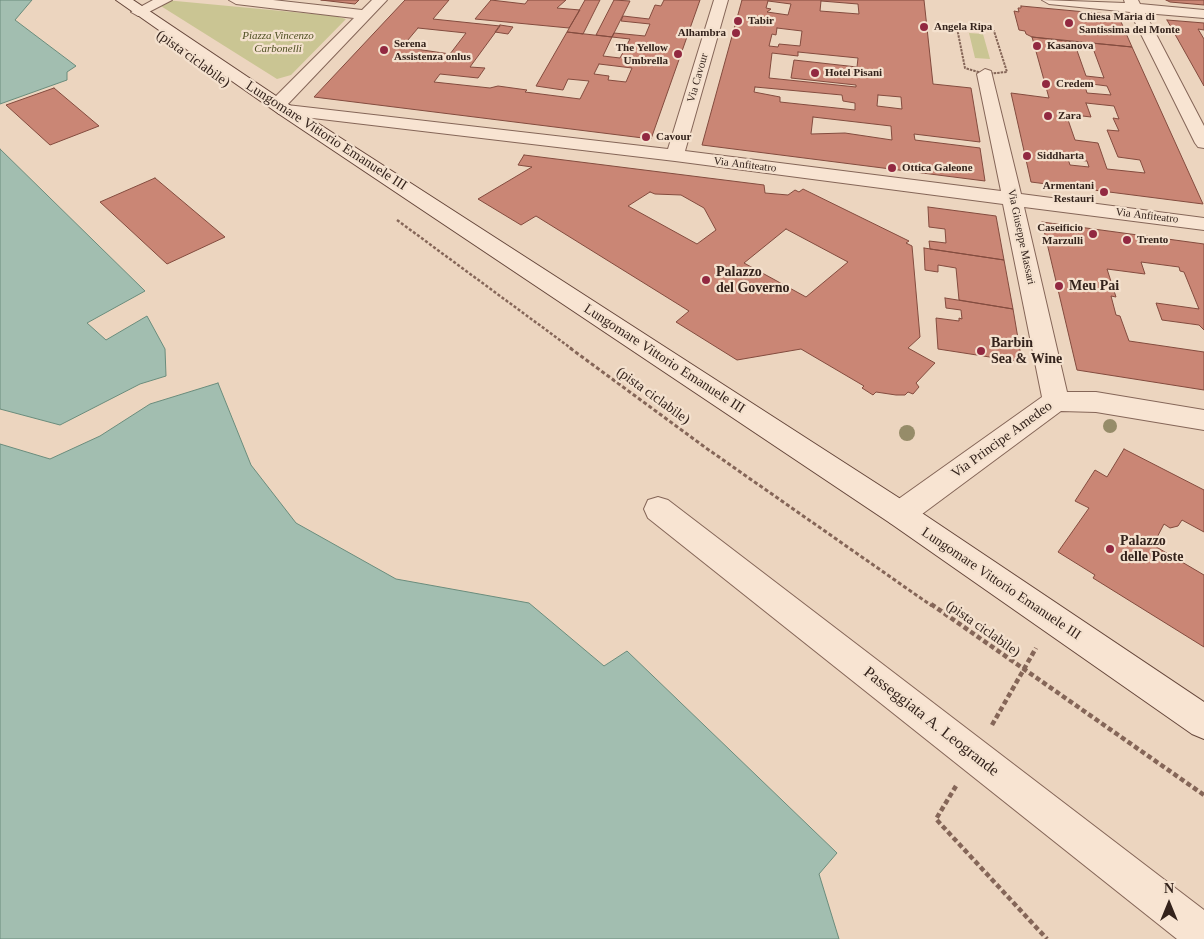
<!DOCTYPE html>
<style>
body{margin:0}
#map{position:relative;width:1204px;height:939px;overflow:hidden;background:#ecd5bf;font-family:Georgia,serif}
canvas{display:block}
.north{position:absolute;left:1144px;top:879px;width:50px;height:50px;-webkit-text-stroke:4px #f4e1ce;paint-order:stroke;rotate:0deg;font-size:14px;font-weight:700;line-height:20px;text-align:center;color:#34231c}
.north::after{content:'';display:block;margin:auto;width:18px;height:22px;background:#34231c;clip-path:polygon(50% 0,100% 100%,50% 72%,0 100%)}
</style>
<div id="map">
<canvas width="1204" height="939"></canvas>
<div class="north">N</div>
</div>
<script>
const g = document.querySelector('canvas').getContext('2d');
g.lineJoin = 'round';
function fill(path, color) {
  g.fillStyle = color;
  g.fill(path, 'evenodd');
}
function toPath(rows) {
  const path = new Path2D();
  for (const r of rows) {
    path.moveTo(r[0], r[1]);
    for (let i = 2; i < r.length; i += 2) path.lineTo(r[i], r[i + 1]);
  }
  return path;
}
function trace(path, color, width, dash) {
  g.strokeStyle = color;
  g.lineWidth = width;
  g.lineCap = dash ? 'butt' : 'round';
  g.setLineDash(dash || []);
  g.stroke(path);
}
function drawText(font, color, halo, rows, align = 'center') {
  g.font = font + ' Georgia,serif';
  g.lineWidth = 4.5;
  g.setLineDash([]);
  g.textBaseline = 'middle';
  g.strokeStyle = halo;
  g.fillStyle = color;
  for (const [text, x, y, turn = 0] of rows) {
    g.save();
    g.translate(x, y);
    g.rotate((+turn || 0) * Math.PI / 180);
    g.textAlign = isNaN(turn) ? turn : align;
    if (halo) g.strokeText(text, 0, 0);
    g.fillText(text, 0, 0);
    g.restore();
  }
}
fill(toPath([
 [165,0,335,16,346,19,291,75,277,79,156,3],
 [969,33,983,34,990,59,975,58]
]), '#cac593');
const water = toPath([
 [0,0,32,0,15,20,76,66,67,72,67,80,0,104,0,0],
 [0,149,145,291,87,323,106,340,147,316,165,349,166,376,140,384,60,425,0,409,0,149],
 [218,383,251,465,296,523,396,579,529,603,604,666,627,651,837,853,819,874,839,939,0,939,0,444,50,459,100,436,150,404,218,383]
]);
fill(water, '#a2beb0');
trace(water, '#6a8c7c', 1);
const building = toPath([
 [321,0,359,0,355,4,321,0],
 [405,0,449,0,433,19,500,26,470,67,485,68,478,78,440,74,434,82,490,88,498,86,527,90,525,92,580,99,589,81,568,79,563,90,536,86,567,32,612,37,614,33,645,36,650,24,621,21,623,16,649,19,655,5,661,6,664,0,700,0,651,139,314,97,405,0],
 [418,28,466,33,450,54,402,47,418,28],
 [612,37,630,39,620,58,603,56,612,37],
 [599,64,632,68,626,82,608,80,609,76,594,74,599,64],
 [491,0,525,4,528,0,566,0,557,8,580,10,569,28,475,19,491,0],
 [585,0,600,0,583,34,567,32,585,0],
 [614,0,630,1,612,37,596,35,614,0],
 [742,0,924,0,933,84,971,88,980,142,914,134,915,140,980,148,985,181,702,145,742,0],
 [768,1,791,4,788,15,767,12,771,9,766,8,768,1],
 [821,1,858,4,859,14,820,11,821,1],
 [777,28,802,31,800,46,779,44,778,47,769,46,772,34,776,35,777,28],
 [798,52,858,58,857,67,794,60,791,78,856,85,856,87,769,78,772,53,798,56,798,52],
 [755,87,842,95,843,101,855,103,855,110,780,102,780,97,754,92,755,87],
 [878,95,901,97,902,109,877,106,878,95],
 [813,117,891,126,892,140,845,133,811,134,813,117],
 [1166,0,1204,0,1204,5,1170,2,1166,0],
 [1021,6,1118,15,1132,47,1032,37,1026,34,1025,31,1019,30,1014,11,1019,12,1018,8,1021,8,1021,6],
 [1167,20,1204,23,1204,30,1198,29,1204,39,1204,86,1167,20],
 [500,25,513,27,508,34,495,32,500,25],
 [1032,37,1074,42,1086,76,1104,78,1091,43,1132,47,1203,204,1031,182,1011,93,1049,98,1032,37],
 [1084,83,1107,86,1111,95,1087,93,1084,83],
 [1086,103,1114,106,1119,119,1113,118,1119,131,1107,130,1118,157,1140,160,1145,173,1107,169,1098,143,1075,140,1066,114,1091,117,1086,103],
 [1068,159,1087,161,1089,167,1070,165,1068,159],
 [54,88,99,126,50,145,6,105,54,88],
 [524,155,764,185,765,193,788,195,795,190,799,192,803,189,909,241,906,243,912,246,920,337,908,348,935,363,916,383,919,387,913,394,908,392,905,395,896,395,876,392,873,395,862,388,864,386,801,349,737,360,676,322,689,311,536,216,521,225,478,199,532,167,518,165,524,155],
 [650,192,655,194,681,195,704,208,716,230,697,244,628,206,650,192],
 [786,229,848,262,806,297,744,263,786,229],
 [155,178,225,237,167,264,100,202,155,178],
 [928,207,996,216,1004,260,930,249,929,241,946,243,945,229,929,227,928,207],
 [1042,222,1204,244,1204,330,1199,325,1162,320,1156,303,1199,309,1184,272,1180,271,1179,267,1141,262,1145,274,1107,269,1116,297,1111,296,1116,315,1120,316,1129,341,1204,352,1204,390,1077,370,1042,222],
 [924,248,1004,260,1013,309,959,300,956,268,938,265,938,272,925,270,924,248],
 [945,298,1013,309,1022,362,938,349,936,318,959,321,959,318,962,319,961,310,946,308,945,298],
 [1124,449,1204,490,1204,532,1182,520,1178,526,1170,528,1164,524,1153,545,1204,575,1204,647,1093,578,1095,575,1058,552,1089,508,1075,501,1095,470,1107,477,1124,449]
]);
fill(building, '#ca8675');
trace(building, '#834b3e', 1);
const street = toPath([
 [153,0,172,0,143,15,138,16,131,12,153,0],
 [229,0,273,0,362,10,372,0,387,0,287,105,668,149,714,0,728,0,685,151,1001,191,977,74,985,69,991,71,1021,194,1204,218,1204,230,1024,207,1067,392,1096,392,1204,410,1204,430,1096,412,1061,411,910,523,900,526,890,523,886,514,890,505,1042,397,1003,204,675,161,279,114,268,105,271,101,354,18,236,4,229,0],
 [1042,0,1125,3,1124,0,1138,0,1140,4,1204,10,1204,18,1145,13,1204,126,1204,148,1198,147,1195,143,1130,12,1049,4,1042,0],
 [658,497,668,500,1204,910,1204,939,1177,939,648,518,644,509,648,500,658,497]
]);
const secondary = toPath([
 [116,0,133,0,291,106,910,505,1204,702,1204,739,1192,734,890,523,279,114,116,0]
]);
trace(street, '#856658', 2);
trace(secondary, '#66473b', 2);
trace(toPath([
 [957,28,994,31,1007,72,985,74,965,68,957,28]
]), '#856658', 2, [2.5, 1]);
trace(toPath([
 [397,220,572,349]
]), '#856658', 2.5, [3, 2]);
trace(toPath([
 [570,348,706,448,932,606]
]), '#856658', 3, [4, 2.5]);
trace(toPath([
 [931,604,1204,795],
 [992,725,1036,648],
 [956,786,936,819,1047,939]
]), '#856658', 4.5, [5, 3]);
fill(street, '#f8e4d2');
fill(secondary, '#f8e4d2');
g.fillStyle = '#968c69';
for (const [x, y, r] of [
 [1110,426,7],
 [907,433,8]
]) {
  g.beginPath();
  g.arc(x, y, r, 0, 2 * Math.PI);
  g.fill();
}
for (const [x, y, r, color] of [
 [738,21,5,"#922941"],
 [1069,23,5,"#922941"],
 [924,27,5,"#922941"],
 [736,33,5,"#922941"],
 [1037,46,5,"#922941"],
 [384,50,5,"#922941"],
 [678,54,5,"#922941"],
 [815,73,5,"#922941"],
 [1046,84,5,"#922941"],
 [1048,116,5,"#922941"],
 [646,137,5,"#922941"],
 [1027,156,5,"#922941"],
 [892,168,5,"#922941"],
 [1104,192,5,"#922941"],
 [1093,234,5,"#922941"],
 [1127,240,5,"#922941"],
 [706,280,5,"#922941"],
 [1059,286,5,"#922941"],
 [981,351,5,"#922941"],
 [1110,549,5,"#922941"]
]) {
  const dot = new Path2D();
  dot.arc(x, y, r, 0, 2 * Math.PI);
  g.fillStyle = color;
  g.fill(dot);
  trace(dot, '#f4e1ce', 2);
}
drawText('bold 11px', '#34231c', '#f4e1ce', [
 ["Chiesa Maria di",1079,17],
 ["Santissima del Monte",1079,30],
 ["Tabir",748,21],
 ["Angela Ripa",934,27],
 ["Alhambra",726,33,"right"],
 ["Serena",394,44],
 ["Assistenza onlus",394,57],
 ["Kasanova",1047,46],
 ["The Yellow",668,48,"right"],
 ["Umbrella",668,61,"right"],
 ["Hotel Pisani",825,73],
 ["Credem",1056,84],
 ["Zara",1058,116],
 ["Cavour",656,137],
 ["Siddharta",1037,156],
 ["Ottica Galeone",902,168],
 ["Armentani",1094,186,"right"],
 ["Restauri",1094,199,"right"],
 ["Caseificio",1083,228,"right"],
 ["Marzulli",1083,241,"right"],
 ["Trento",1137,240]
], 'left');
drawText('italic 11px', '#4f5023', '#f4e1ce', [
 ["Piazza Vincenzo",278,36],
 ["Carbonelli",278,49]
]);
drawText('11px', '#34231c', '#f4e1ce', [
 ["Via Cavour",698,78,-74],
 ["Via Anfiteatro",745,165,7],
 ["Via Anfiteatro",1147,216,7],
 ["Via Giuseppe Massari",1021,237,78]
]);
drawText('14px', '#34231c', '#f4e1ce', [
 ["(pista ciclabile)",193,59,36],
 ["Lungomare Vittorio Emanuele III",326,136,33],
 ["Lungomare Vittorio Emanuele III",664,359,33],
 ["(pista ciclabile)",653,396,36],
 ["Via Principe Amedeo",1002,440,-36],
 ["Lungomare Vittorio Emanuele III",1001,584,34],
 ["(pista ciclabile)",983,629,35]
]);
drawText('bold 14px', '#34231c', '#f4e1ce', [
 ["Palazzo",716,272],
 ["del Governo",716,288],
 ["Meu Pai",1069,286],
 ["Barbin",991,343],
 ["Sea & Wine",991,359],
 ["Palazzo",1120,541],
 ["delle Poste",1120,557]
], 'left');
drawText('16px', '#34231c', '#f4e1ce', [
 ["Passeggiata A. Leogrande",931,722,38]
]);
</script>
